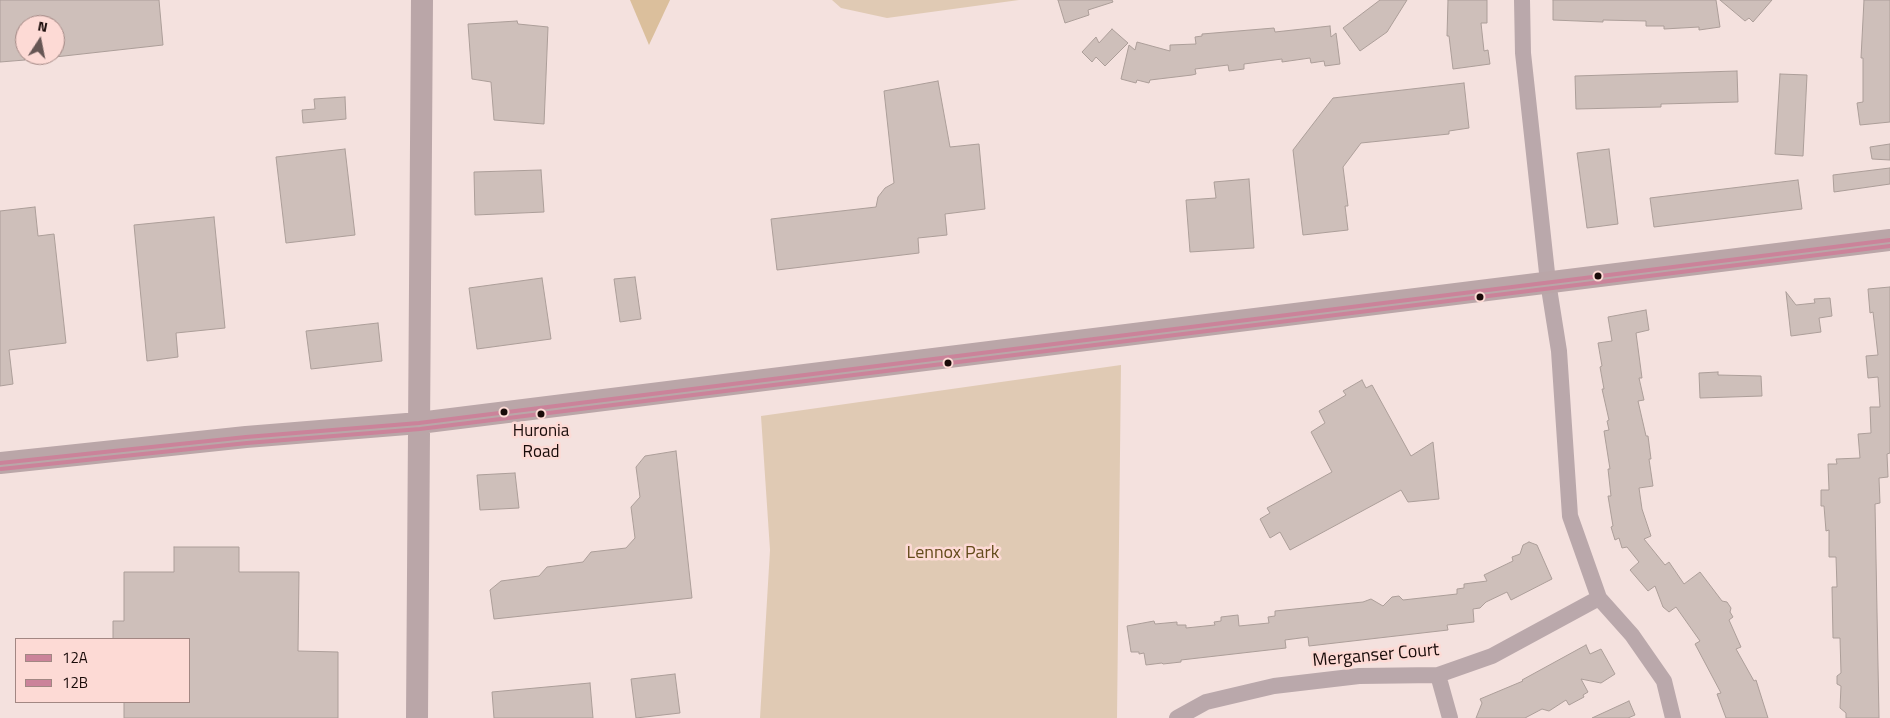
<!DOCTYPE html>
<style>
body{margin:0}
#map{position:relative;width:1890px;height:718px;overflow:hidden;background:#f4e1de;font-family:"Titillium Web",sans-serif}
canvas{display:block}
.legend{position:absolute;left:15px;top:638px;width:175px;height:65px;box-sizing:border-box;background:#fddad5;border:1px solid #a28783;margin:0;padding:6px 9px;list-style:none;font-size:15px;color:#190b09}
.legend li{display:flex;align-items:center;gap:10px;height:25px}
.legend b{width:25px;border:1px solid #a28783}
.north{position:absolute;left:15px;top:15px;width:50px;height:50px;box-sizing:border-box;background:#fddad5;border:1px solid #a28783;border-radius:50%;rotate:11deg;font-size:14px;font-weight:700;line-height:20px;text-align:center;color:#190b09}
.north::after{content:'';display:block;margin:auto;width:18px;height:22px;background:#665654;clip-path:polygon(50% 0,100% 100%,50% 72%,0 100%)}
</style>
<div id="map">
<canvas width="1890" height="718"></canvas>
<ul class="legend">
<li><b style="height:6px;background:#cb839a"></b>12A</li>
<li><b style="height:6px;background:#cb839a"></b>12B</li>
</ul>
<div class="north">N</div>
</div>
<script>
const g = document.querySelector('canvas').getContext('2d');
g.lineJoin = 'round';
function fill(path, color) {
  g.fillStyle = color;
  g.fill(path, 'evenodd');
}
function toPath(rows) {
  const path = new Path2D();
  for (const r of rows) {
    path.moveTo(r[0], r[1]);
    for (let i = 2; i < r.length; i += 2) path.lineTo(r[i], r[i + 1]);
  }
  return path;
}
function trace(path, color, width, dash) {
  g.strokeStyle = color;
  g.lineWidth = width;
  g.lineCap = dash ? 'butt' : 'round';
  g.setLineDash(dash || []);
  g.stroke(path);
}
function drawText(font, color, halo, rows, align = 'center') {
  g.font = font + ' "Titillium Web",sans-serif';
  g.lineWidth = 5;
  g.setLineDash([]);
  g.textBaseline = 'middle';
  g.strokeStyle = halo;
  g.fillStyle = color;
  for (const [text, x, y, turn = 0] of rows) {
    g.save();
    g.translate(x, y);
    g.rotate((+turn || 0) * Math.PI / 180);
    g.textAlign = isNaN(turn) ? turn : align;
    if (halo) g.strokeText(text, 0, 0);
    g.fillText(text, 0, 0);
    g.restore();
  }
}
fill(toPath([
 [832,0,1019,0,887,18,841,8],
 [1121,365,1117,718,760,718,770,550,761,416]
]), '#e0cab4');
fill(toPath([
 [630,0,670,0,649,45]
]), '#dbbf9c');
const building = toPath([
 [0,0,159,0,163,45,55,57,55,25,25,25,25,60,0,62,0,0],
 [1058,0,1112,0,1113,2,1088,10,1089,15,1065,23,1058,0],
 [1380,0,1407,0,1387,32,1360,51,1343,28,1380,0],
 [1448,0,1487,0,1487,23,1481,23,1484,51,1488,50,1490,64,1453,69,1449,36,1447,36,1448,0],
 [1553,0,1716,0,1720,27,1699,30,1699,27,1664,29,1664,26,1646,26,1646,21,1603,20,1603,22,1553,20,1553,0],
 [1720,0,1772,0,1753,22,1749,18,1745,21,1720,0],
 [1864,0,1890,0,1890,122,1860,125,1857,103,1863,102,1863,58,1861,58,1864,0],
 [517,21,518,24,548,27,544,124,494,120,491,82,472,79,468,24,517,21],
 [1330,26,1331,37,1336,33,1340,64,1325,66,1324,61,1311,63,1310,58,1282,62,1282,59,1244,64,1244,69,1229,71,1228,65,1195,69,1196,74,1192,75,1150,80,1149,83,1137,80,1136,83,1121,79,1129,45,1135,50,1137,42,1170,51,1170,45,1196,44,1195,37,1202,36,1202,34,1274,28,1275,32,1330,26],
 [1112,29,1128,43,1105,66,1096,57,1092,62,1082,52,1096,37,1099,43,1112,29],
 [1737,71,1738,102,1661,104,1661,107,1576,109,1575,76,1737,71],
 [1780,74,1807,75,1803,156,1775,154,1780,74],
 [938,81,950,147,979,144,985,209,945,214,947,235,918,238,919,253,777,270,771,219,876,207,878,197,885,188,894,183,884,91,938,81],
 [1464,83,1469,128,1449,131,1449,134,1361,143,1343,167,1348,206,1345,206,1348,230,1303,235,1293,150,1333,98,1464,83],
 [345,97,346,119,303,123,302,110,315,109,314,99,345,97],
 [1890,144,1890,160,1872,159,1870,147,1890,144],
 [345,149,355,235,286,243,276,157,345,149],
 [1609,149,1618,224,1587,228,1577,153,1609,149],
 [1890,168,1890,184,1834,192,1833,175,1890,168],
 [541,170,544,212,475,215,474,172,541,170],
 [1249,179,1254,248,1190,252,1186,200,1216,198,1214,182,1249,179],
 [1798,180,1802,209,1654,227,1650,198,1798,180],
 [35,207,38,236,54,234,66,343,9,350,13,384,0,386,0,211,35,207],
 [214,217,225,328,176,333,178,357,147,361,134,225,214,217],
 [635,277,641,319,620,322,614,279,635,277],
 [542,278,551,339,477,349,469,288,542,278],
 [1890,287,1890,453,1887,454,1888,477,1879,478,1880,503,1875,504,1879,718,1846,718,1846,713,1840,708,1841,686,1837,684,1837,676,1841,673,1840,638,1833,638,1832,587,1837,587,1836,557,1829,557,1829,530,1826,531,1824,506,1821,506,1821,490,1829,490,1828,464,1837,464,1836,459,1860,458,1858,434,1871,433,1870,407,1880,407,1878,377,1868,378,1866,356,1878,355,1873,312,1870,313,1868,289,1890,287],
 [1786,292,1796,305,1815,303,1814,299,1830,298,1832,316,1819,318,1821,332,1791,336,1786,292],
 [1646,310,1649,330,1636,333,1642,378,1639,378,1644,400,1638,401,1646,436,1648,436,1651,459,1649,459,1653,486,1639,488,1642,509,1651,536,1644,539,1665,565,1669,562,1684,584,1700,572,1722,601,1727,602,1731,608,1730,612,1733,617,1729,620,1741,647,1736,649,1754,681,1756,680,1768,718,1726,718,1717,694,1721,693,1695,644,1700,641,1676,607,1669,612,1663,607,1655,586,1648,591,1630,570,1639,562,1627,547,1622,548,1619,538,1615,540,1611,527,1613,526,1608,496,1611,496,1608,469,1610,469,1604,431,1609,430,1607,421,1609,420,1602,389,1604,389,1600,367,1602,366,1598,343,1612,341,1608,317,1646,310],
 [378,323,382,361,311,369,306,331,378,323],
 [1718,372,1718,375,1761,376,1762,396,1700,398,1699,373,1718,372],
 [1362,380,1366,388,1372,385,1411,456,1433,442,1439,499,1408,502,1401,490,1290,550,1280,532,1270,538,1260,519,1270,513,1267,508,1332,472,1311,432,1325,423,1319,411,1346,395,1343,391,1362,380],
 [676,451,692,598,494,619,490,590,501,581,539,576,547,567,583,562,591,552,626,548,635,538,631,507,640,497,636,467,645,456,676,451],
 [515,473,519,508,480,510,477,475,515,473],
 [1529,542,1537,545,1552,579,1511,600,1507,592,1486,602,1480,608,1473,609,1474,622,1447,625,1448,630,1309,646,1308,637,1285,640,1286,648,1181,660,1181,662,1163,664,1162,663,1146,665,1144,653,1139,654,1139,652,1131,652,1127,626,1154,621,1155,624,1177,622,1177,625,1186,625,1186,628,1215,625,1214,622,1221,621,1221,617,1238,615,1239,626,1269,623,1268,617,1275,616,1275,611,1363,602,1371,599,1383,606,1392,597,1399,596,1403,600,1457,594,1457,589,1464,588,1464,584,1487,581,1484,575,1513,561,1512,557,1520,554,1523,545,1529,542],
 [174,547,239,547,239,572,299,572,298,651,338,652,338,718,124,718,124,702,189,702,189,639,113,639,113,621,124,621,124,572,174,572,174,547],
 [1586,645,1590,654,1601,649,1615,674,1601,683,1581,679,1588,692,1583,695,1584,697,1569,705,1566,700,1549,711,1542,709,1525,718,1476,718,1482,703,1480,699,1523,681,1522,680,1586,645],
 [675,674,680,713,636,718,631,679,675,674],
 [590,683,593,718,494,718,492,692,590,683],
 [1629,701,1635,715,1628,718,1592,718,1629,701]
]);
fill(building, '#cebfba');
trace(building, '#ac9e99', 1);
trace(toPath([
 [1522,0,1523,53,1548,282,1559,351,1570,516,1599,598,1632,635,1664,681,1673,718],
 [1438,675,1450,718],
 [1177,718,1206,702,1274,686,1359,676,1438,675,1492,656,1599,598]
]), '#baa8ab', 16);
trace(toPath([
 [0,463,246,437,419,423,1890,240],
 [417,718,422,0]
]), '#baa6a8', 22);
trace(toPath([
 [0,463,246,437,419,423,1890,240]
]), '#cb839a', 4);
trace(toPath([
 [1,469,247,443,420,429,1890,246]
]), '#cb839a', 4);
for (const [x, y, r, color] of [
 [1598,276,4.5,"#190b09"],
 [1480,297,4.5,"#190b09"],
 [948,363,4.5,"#190b09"],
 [504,412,4.5,"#190b09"],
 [541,414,4.5,"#190b09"]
]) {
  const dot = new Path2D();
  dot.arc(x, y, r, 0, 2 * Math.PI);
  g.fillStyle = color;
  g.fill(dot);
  trace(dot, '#fddad5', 2);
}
drawText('17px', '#190b09', '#fddad5', [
 ["Huronia",541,432],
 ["Road",541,453]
]);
drawText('18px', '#644b1b', '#fddad5', [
 ["Lennox Park",953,554]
]);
drawText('18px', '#190b09', '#fddad5', [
 ["Merganser Court",1376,656,-5]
]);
</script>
